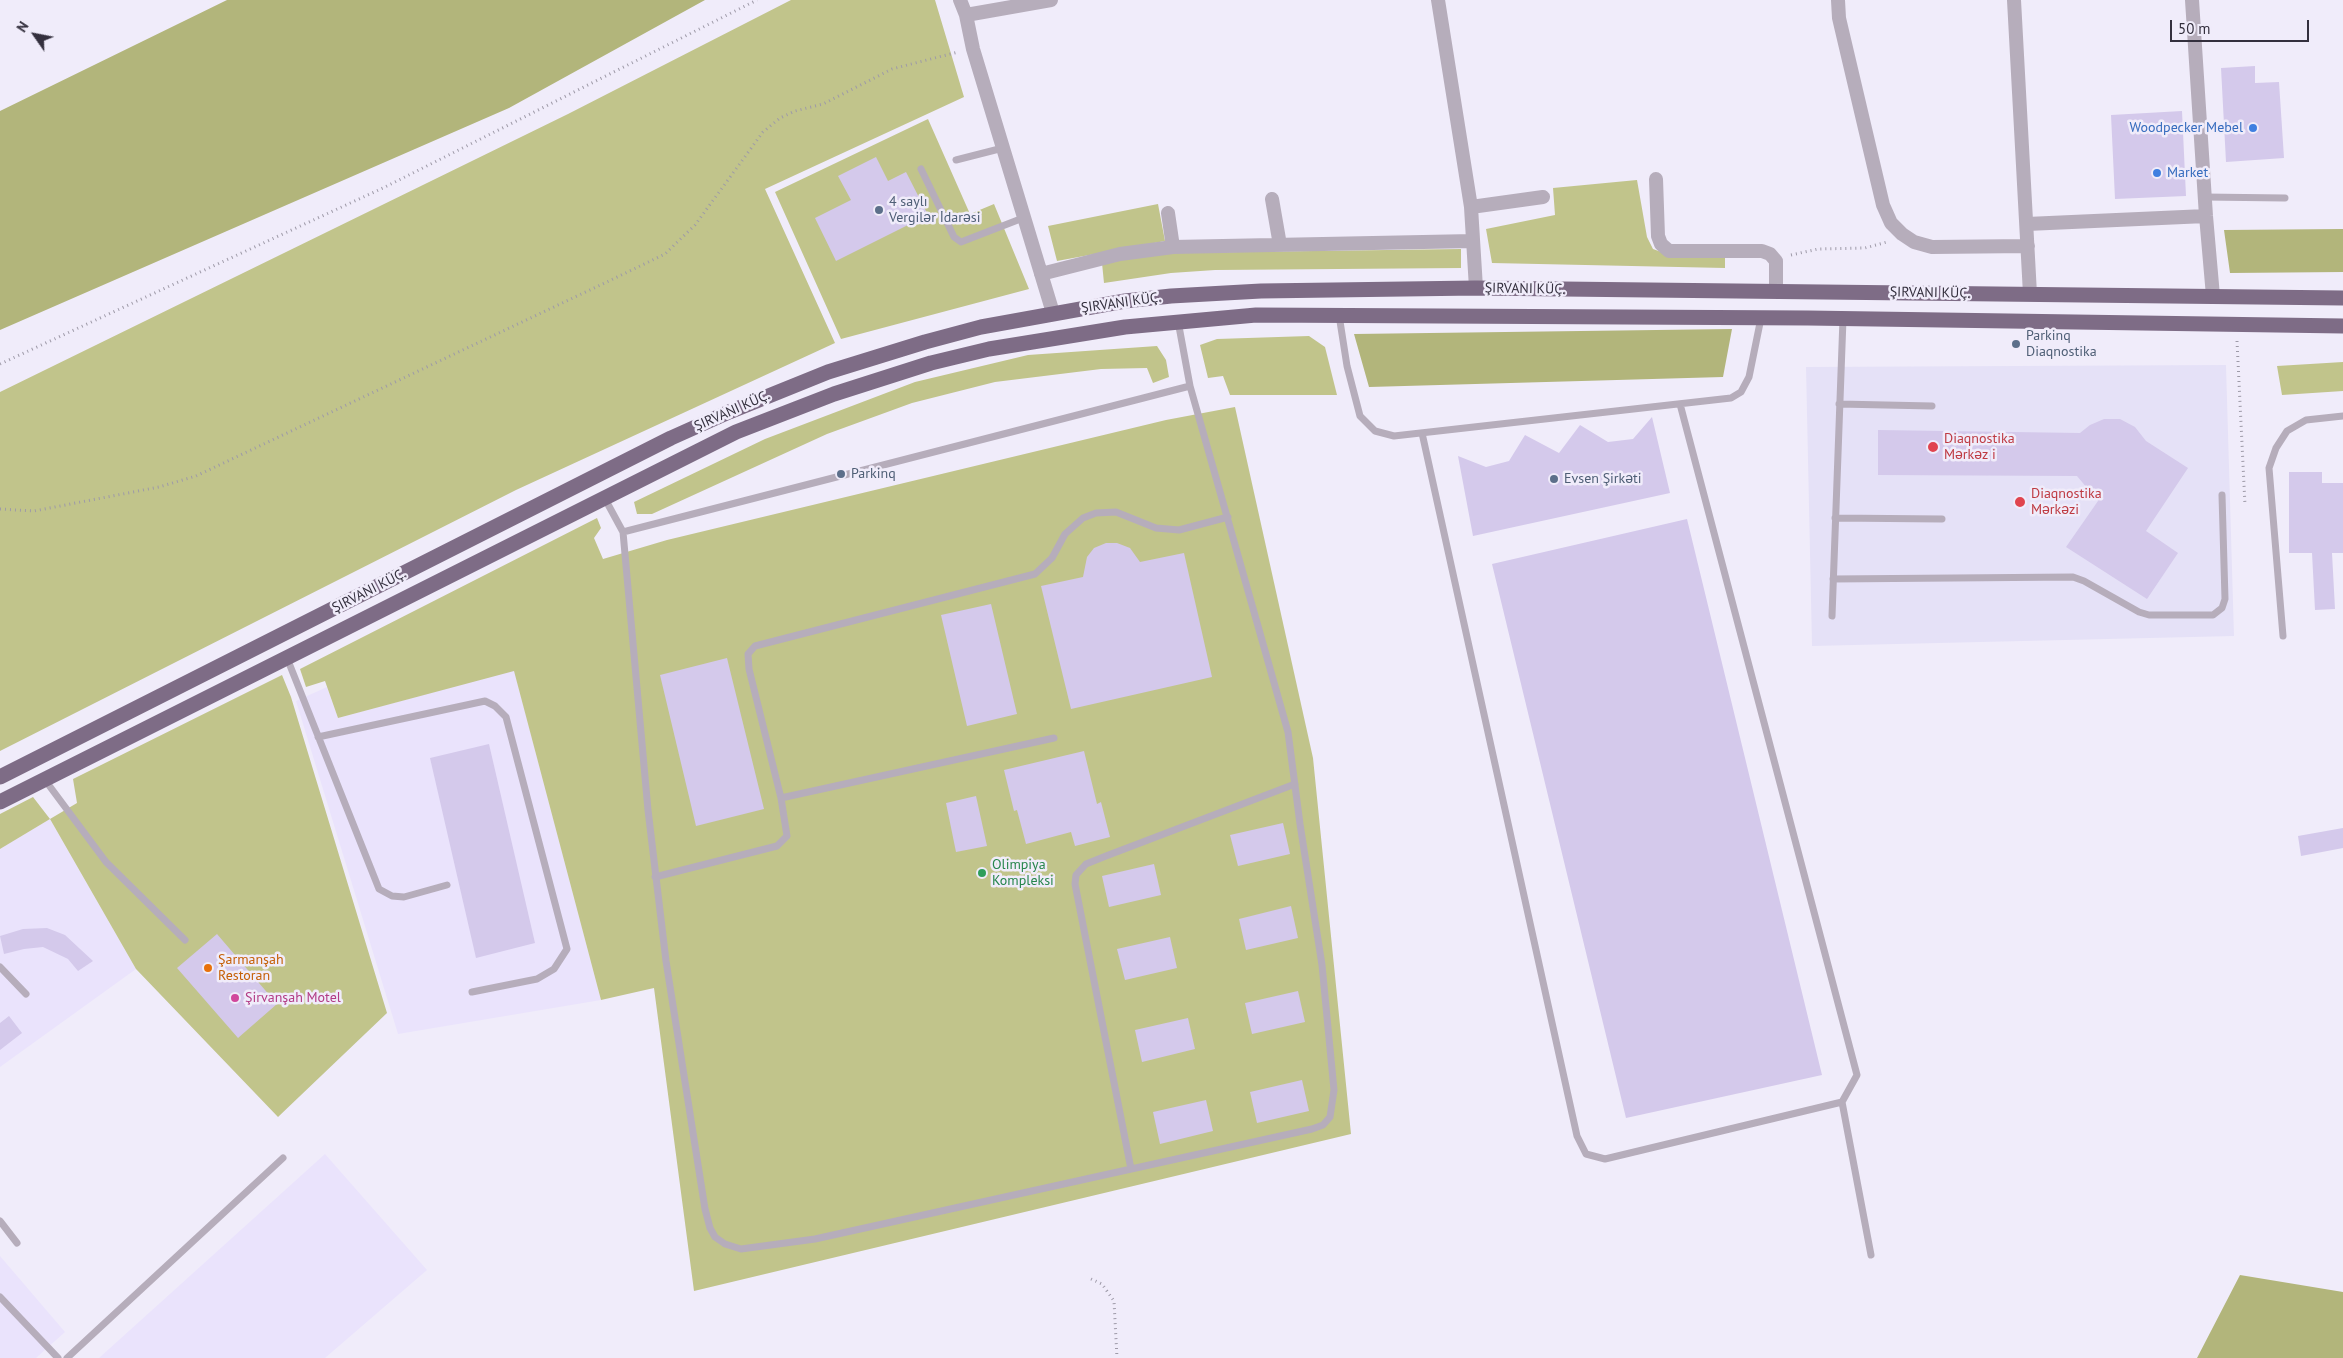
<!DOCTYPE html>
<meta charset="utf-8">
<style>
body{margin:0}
#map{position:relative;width:2343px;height:1358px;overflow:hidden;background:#f0ecfa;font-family:"PT Sans",sans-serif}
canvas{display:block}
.north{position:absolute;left:10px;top:10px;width:50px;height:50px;-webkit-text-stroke:4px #f0ecfa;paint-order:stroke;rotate:303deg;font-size:14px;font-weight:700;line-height:20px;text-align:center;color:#34303e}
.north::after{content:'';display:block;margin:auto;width:18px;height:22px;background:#34303e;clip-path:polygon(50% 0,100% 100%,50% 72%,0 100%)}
.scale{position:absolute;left:2170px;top:20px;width:139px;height:22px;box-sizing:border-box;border:2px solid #34303e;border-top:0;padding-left:6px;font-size:15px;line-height:18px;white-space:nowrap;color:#34303e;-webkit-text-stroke:4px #f0ecfa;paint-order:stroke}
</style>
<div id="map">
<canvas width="2343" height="1358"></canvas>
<div class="north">N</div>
<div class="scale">50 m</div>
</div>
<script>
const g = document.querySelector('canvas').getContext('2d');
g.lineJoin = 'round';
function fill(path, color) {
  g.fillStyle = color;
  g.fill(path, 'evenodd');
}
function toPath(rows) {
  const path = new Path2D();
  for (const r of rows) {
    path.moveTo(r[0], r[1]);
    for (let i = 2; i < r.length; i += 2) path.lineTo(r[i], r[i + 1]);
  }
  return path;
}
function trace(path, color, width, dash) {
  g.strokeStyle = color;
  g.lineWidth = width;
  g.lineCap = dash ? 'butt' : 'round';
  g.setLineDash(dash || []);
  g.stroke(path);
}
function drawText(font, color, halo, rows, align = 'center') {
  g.font = font + ' "PT Sans",sans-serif';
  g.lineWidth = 5;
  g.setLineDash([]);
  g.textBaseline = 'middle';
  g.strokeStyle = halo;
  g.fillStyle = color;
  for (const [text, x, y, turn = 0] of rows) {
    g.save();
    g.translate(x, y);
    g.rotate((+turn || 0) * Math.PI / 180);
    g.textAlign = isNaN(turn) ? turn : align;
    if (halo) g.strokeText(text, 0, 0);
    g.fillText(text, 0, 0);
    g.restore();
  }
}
fill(toPath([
 [514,670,601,1000,398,1034,296,701,327,687,338,718],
 [50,819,136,969,0,1067,0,849],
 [325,1154,427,1270,325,1358,99,1358],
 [0,1256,65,1332,36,1358,0,1358]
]), '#eae3fc');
fill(toPath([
 [2226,365,2234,636,1812,646,1806,367]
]), '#e5e1f7');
fill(toPath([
 [791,0,935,0,964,97,765,189,835,343,516,490,0,751,0,392,568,114],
 [928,119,970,214,994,204,1029,289,841,339,775,192],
 [1637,180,1647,237,1653,249,1664,253,1725,255,1725,268,1492,263,1486,229,1555,215,1553,188],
 [1158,204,1165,241,1057,261,1048,226],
 [1461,249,1461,268,1215,270,1171,273,1104,283,1102,263,1165,253],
 [1309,336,1325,347,1337,395,1230,395,1223,376,1208,378,1200,345,1217,339],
 [1157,346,1166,360,1169,377,1153,383,1147,368,1101,369,995,382,912,403,827,434,652,514,637,514,634,502,765,439,915,382,1028,355],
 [2343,362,2343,391,2282,395,2277,366],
 [1235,407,1313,758,1351,1134,694,1291,654,988,601,1000,514,671,338,718,325,681,306,687,300,669,597,518,601,528,594,538,603,559,667,540,1166,420],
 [282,675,291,697,387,1013,278,1117,136,969,50,819,0,849,0,814,33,797,50,819,77,803,73,779]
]), '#c1c48b');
fill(toPath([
 [227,0,705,0,509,108,0,330,0,111],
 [2343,229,2343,272,2230,273,2224,230],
 [1732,329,1723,377,1369,387,1354,334],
 [2240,1275,2343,1292,2343,1358,2197,1358]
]), '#b2b57b');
fill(toPath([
 [2255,66,2255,83,2279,82,2284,158,2226,162,2221,68],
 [2182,111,2186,196,2115,199,2111,115],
 [876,157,888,181,906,172,928,215,836,261,815,218,851,200,838,176],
 [1652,417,1670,493,1473,536,1458,456,1486,467,1509,461,1525,435,1559,453,1580,425,1608,442,1633,439],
 [2104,419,2120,419,2135,427,2146,441,2188,468,2146,531,2178,553,2147,599,2066,547,2098,501,2077,476,1878,475,1878,430,2080,433,2090,425],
 [2289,472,2322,472,2322,483,2343,483,2343,553,2332,553,2335,609,2315,610,2312,553,2289,553],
 [1687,519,1822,1075,1626,1118,1492,564],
 [1106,543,1117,543,1130,548,1140,562,1184,553,1212,677,1071,709,1041,586,1083,577,1087,557,1094,548],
 [991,604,1017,714,967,726,941,615],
 [727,658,764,809,696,826,660,675],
 [489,744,535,943,476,958,430,758],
 [1084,751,1097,804,1101,802,1110,837,1075,846,1071,832,1026,844,1017,810,1014,811,1004,770],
 [976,796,987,846,956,852,946,803],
 [1283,823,1290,854,1238,866,1230,835],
 [2343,828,2343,848,2301,856,2298,836],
 [1154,864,1161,895,1109,907,1102,876],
 [1291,906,1298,938,1246,950,1239,919],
 [47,928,65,935,93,961,78,971,68,959,43,947,24,949,4,954,0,936,23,929],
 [217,934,277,1004,238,1038,177,968],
 [1170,937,1177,968,1125,980,1117,949],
 [1298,991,1305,1022,1252,1034,1245,1003],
 [9,1016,22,1033,0,1050,0,1023],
 [1188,1018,1195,1049,1142,1062,1135,1030],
 [1302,1080,1309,1111,1257,1123,1250,1092],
 [1206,1100,1213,1131,1160,1144,1153,1112]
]), '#d4c9eb');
trace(toPath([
 [1791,255,1818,249,1865,248,1887,242],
 [2237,341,2245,505],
 [0,364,383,188,757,0],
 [0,509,34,511,159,487,196,476,611,280,665,254,695,225,763,132,780,118,795,111,823,104,892,69,958,52],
 [1091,1279,1102,1284,1114,1301,1117,1358]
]), '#9e9aa8', 3, [1, 4]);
trace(toPath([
 [956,160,1003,148],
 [921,169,954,237,961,242,1023,218],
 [2204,197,2285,198],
 [1339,315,1347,366,1360,416,1375,431,1394,436,1731,398,1741,392,1749,377,1761,318],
 [1680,404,1857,1075,1842,1102,1871,1255],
 [1839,404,1932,406],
 [1422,433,1577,1136,1586,1154,1605,1159,1842,1102],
 [604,497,623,532,1190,386,1178,321],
 [1835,518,1942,519],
 [623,532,648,810,666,961,705,1209,710,1228,715,1237,725,1244,741,1249,815,1239,1312,1129,1323,1125,1330,1117,1334,1090,1322,965,1300,824,1288,732,1190,386],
 [1833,579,2073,577,2084,581,2139,612,2149,615,2213,615,2222,608,2225,599,2222,495],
 [1832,616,1843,319],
 [2283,636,2269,468,2276,448,2287,431,2306,420,2343,416],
 [287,658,379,889,392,896,404,897,447,885],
 [318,737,485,701,495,706,506,717,567,949,554,969,537,979,472,992],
 [45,780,106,862,185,940],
 [781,798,1054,738],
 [655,877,777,846,787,836,781,798,749,669,748,654,755,646,1035,574,1052,558,1065,534,1083,518,1096,513,1116,512,1156,528,1179,530,1228,517],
 [0,967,26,994],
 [1131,1169,1075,884,1076,875,1086,864,1106,856,1295,784],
 [0,1221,17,1243],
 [0,1297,58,1358],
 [67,1358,283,1158]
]), '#b6adbb', 7);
trace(toPath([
 [960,0,966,15,973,49,1053,313],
 [1438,0,1471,207,1476,288],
 [1838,0,1839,18,1883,205,1891,223,1902,234,1914,242,1932,247,2028,246],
 [2014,0,2030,294],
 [2192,0,2206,216,2213,296],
 [966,15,1051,0],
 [1656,179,1658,236,1661,244,1669,251,1762,251,1770,254,1776,261,1776,291],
 [1272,199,1280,245],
 [1471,207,1543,197],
 [1168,213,1173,247],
 [2027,224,2206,216],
 [1041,274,1120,254,1173,247,1473,241]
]), '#b6adbb', 14);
trace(toPath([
 [0,777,671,438,729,412,828,372,925,342,981,327,1125,301,1171,296,1261,291,1476,288,2343,298],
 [0,802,736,432,834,394,931,363,989,349,1125,327,1256,315,1808,318,2343,326]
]), '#7e6c86', 15);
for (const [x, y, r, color] of [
 [2253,128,5,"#3f7fe0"],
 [2157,173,5,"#3f7fe0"],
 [879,210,5,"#5c6f8a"],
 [2016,344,5,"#5c6f8a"],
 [1933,447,6,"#e0444e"],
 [841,474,5,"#5c6f8a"],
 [1554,479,5,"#5c6f8a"],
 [2020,502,6,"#e0444e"],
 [982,873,5,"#2e9e5b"],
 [208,968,5,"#e8710a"],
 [235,998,5,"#d1479c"]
]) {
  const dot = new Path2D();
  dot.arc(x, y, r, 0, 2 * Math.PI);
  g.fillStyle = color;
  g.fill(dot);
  trace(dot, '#f0ecfa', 2);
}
drawText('14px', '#366cbe', '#f0ecfa', [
 ["Woodpecker Mebel",2243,128],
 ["Market",2167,173,"left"]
], 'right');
drawText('14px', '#4e5e75', '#f0ecfa', [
 ["4 saylı",889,202],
 ["Vergilər İdarəsi",889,218],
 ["Parkinq",2026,336],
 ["Diaqnostika",2026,352],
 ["Parkinq",851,474],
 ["Evsen Şirkəti",1564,479]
], 'left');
drawText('14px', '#34303e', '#f0ecfa', [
 ["ŞIRVANI KÜÇ.",1525,289,1],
 ["ŞIRVANI KÜÇ.",1930,293,1],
 ["ŞIRVANI KÜÇ.",1121,303,-8],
 ["ŞIRVANI KÜÇ.",732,411,-24],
 ["ŞIRVANI KÜÇ.",369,591,-27]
]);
drawText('14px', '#be3a42', '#f0ecfa', [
 ["Diaqnostika",1944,439],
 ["Mərkəz i",1944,455],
 ["Diaqnostika",2031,494],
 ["Mərkəzi",2031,510]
], 'left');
drawText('14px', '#27864d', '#f0ecfa', [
 ["Olimpiya",992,865],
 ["Kompleksi",992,881]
], 'left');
drawText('14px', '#c56008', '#f0ecfa', [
 ["Şarmanşah",218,960],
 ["Restoran",218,976]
], 'left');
drawText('14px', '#b23c85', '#f0ecfa', [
 ["Şirvanşah Motel",245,998]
], 'left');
</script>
